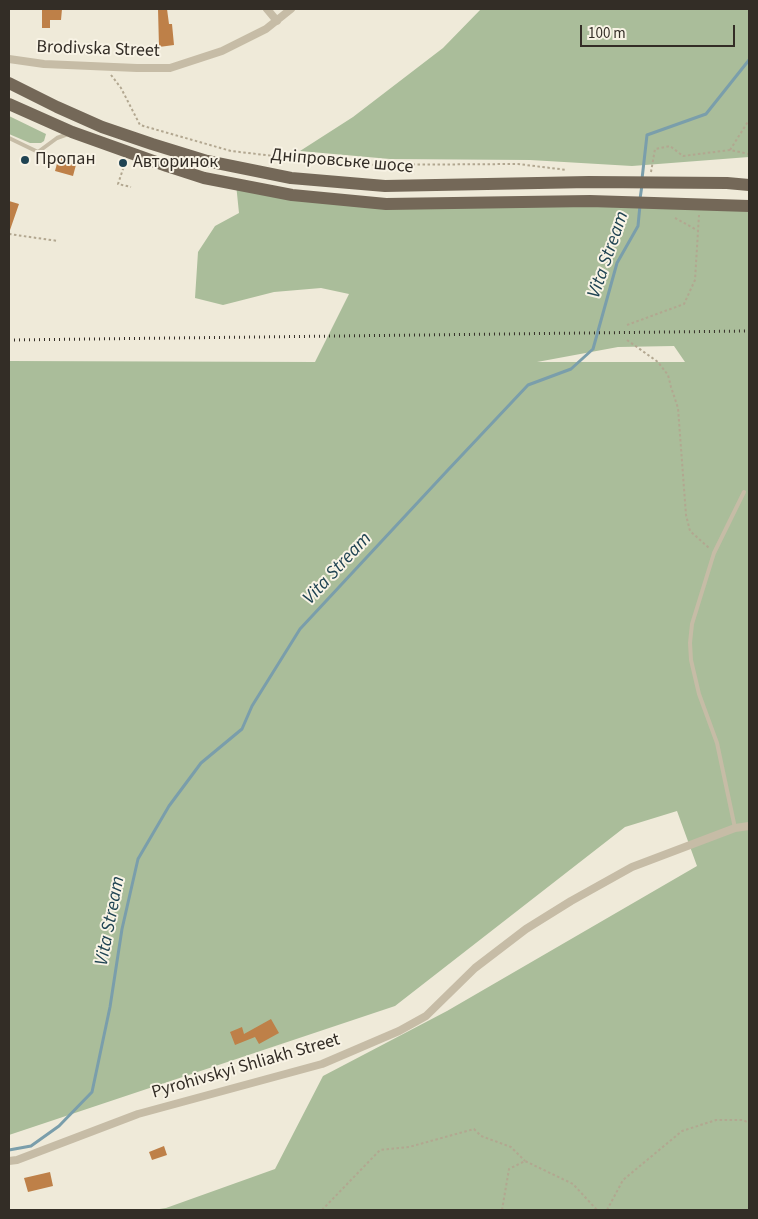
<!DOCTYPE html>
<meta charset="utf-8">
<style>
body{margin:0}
#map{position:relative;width:758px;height:1219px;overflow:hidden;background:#efead9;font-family:"Source Sans 3",sans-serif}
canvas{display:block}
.frame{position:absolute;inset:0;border:10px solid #332d26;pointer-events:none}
.scale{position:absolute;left:580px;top:25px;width:155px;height:22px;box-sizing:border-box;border:2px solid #332d26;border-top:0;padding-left:6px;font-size:15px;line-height:18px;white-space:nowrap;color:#332d26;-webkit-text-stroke:4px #f8f3e5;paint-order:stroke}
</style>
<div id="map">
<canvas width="758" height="1219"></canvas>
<div class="frame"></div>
<div class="scale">100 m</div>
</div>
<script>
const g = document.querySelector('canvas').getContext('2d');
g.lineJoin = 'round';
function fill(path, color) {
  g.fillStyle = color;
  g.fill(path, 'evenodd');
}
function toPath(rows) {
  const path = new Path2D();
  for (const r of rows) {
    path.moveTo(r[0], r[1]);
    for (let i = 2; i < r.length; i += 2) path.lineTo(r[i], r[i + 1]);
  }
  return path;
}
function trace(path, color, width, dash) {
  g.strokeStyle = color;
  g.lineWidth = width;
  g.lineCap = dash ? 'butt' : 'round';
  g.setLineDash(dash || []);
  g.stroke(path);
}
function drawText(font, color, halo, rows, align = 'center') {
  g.font = font + ' "Source Sans 3",sans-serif';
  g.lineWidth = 4;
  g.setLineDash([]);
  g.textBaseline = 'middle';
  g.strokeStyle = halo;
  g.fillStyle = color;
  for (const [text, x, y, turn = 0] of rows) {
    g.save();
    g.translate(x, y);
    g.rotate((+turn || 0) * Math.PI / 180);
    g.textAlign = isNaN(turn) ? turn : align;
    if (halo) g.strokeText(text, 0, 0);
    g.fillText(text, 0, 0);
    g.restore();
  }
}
fill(toPath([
 [481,9,749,9,749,157,632,166,530,160,390,159,300,151,353,117,443,48],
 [9,116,46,134,44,141,41,143,30,143,9,134],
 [236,184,386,204,749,206,749,1210,153,1210,166,1208,275,1169,323,1076,447,1011,697,866,677,811,625,827,395,1006,9,1135,9,361,315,362,349,294,321,288,274,292,223,305,195,298,198,252,215,226,239,213],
 [674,346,685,362,537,362,618,347]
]), '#aabd9a');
trace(toPath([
 [642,179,647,135,706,114,749,60],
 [640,199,642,185],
 [9,1150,31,1146,59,1126,92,1092,110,1007,122,929,138,859,169,806,201,763,242,729,252,706,300,629,447,471,528,385,571,369,593,349,617,263,638,226,640,205]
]), '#7a9eab', 3);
fill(toPath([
 [42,9,62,9,61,20,50,20,50,28,42,28],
 [158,9,167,9,169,24,172,24,174,45,159,47],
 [59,156,77,161,73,176,55,171],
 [9,201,19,204,10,230,9,230],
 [271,1019,279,1033,259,1044,255,1037,235,1045,230,1032,242,1027,244,1034],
 [164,1146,167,1155,152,1160,149,1152],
 [50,1172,53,1186,28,1192,24,1178]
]), '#be8048');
trace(toPath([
 [111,75,121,88,140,125,231,151,351,165,518,164,567,170],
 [730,150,749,120],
 [125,163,118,184,131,187],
 [651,172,655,149,670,146,683,156,730,150,749,154],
 [675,218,697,230],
 [9,234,58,241],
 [627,325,684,304,695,280,699,215],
 [627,340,658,362,668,375,671,387,678,408,686,515,690,531,709,548],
 [322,1210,380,1150,409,1147,474,1129,481,1136,511,1147,525,1161],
 [502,1210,509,1169,525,1161,573,1184,597,1210],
 [607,1210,623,1180,682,1131,716,1120,743,1120,749,1123]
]), '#b2a790', 2, [2.5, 2.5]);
trace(toPath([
 [9,138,38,152,57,138,68,134],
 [735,828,717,743,699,694,691,660,690,643,692,624,714,553,744,492]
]), '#c6bca6', 4);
trace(toPath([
 [267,9,277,21],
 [9,59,44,64,137,68,170,68,222,51,266,29,291,9],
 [9,1161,17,1160,138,1114,322,1064,399,1031,426,1016,475,968,526,929,571,901,632,867,735,828,749,826]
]), '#c6bca6', 8);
trace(toPath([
 [9,83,57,107,102,127,152,144,207,161,291,178,385,186,589,182,727,183,749,185],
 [9,104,72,132,167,166,204,178,292,195,386,204,590,201,749,206]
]), '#746858', 12);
trace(toPath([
 [9,340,749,331]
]), '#332d26', 3, [1, 4]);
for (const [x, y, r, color] of [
 [25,160,5,"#1f4352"],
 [123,163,5,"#1f4352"]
]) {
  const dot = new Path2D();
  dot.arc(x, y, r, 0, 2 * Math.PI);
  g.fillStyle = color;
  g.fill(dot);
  trace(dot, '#f8f3e5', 2);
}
drawText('18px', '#332d26', '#f8f3e5', [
 ["Brodivska Street",98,50,2],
 ["Дніпровське шосе",342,162,5],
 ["Pyrohivskyi Shliakh Street",246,1067,-16]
]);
drawText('18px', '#332d26', '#f8f3e5', [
 ["Пропан",35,160],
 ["Авторинок",133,163]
], 'left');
drawText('italic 19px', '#1f4352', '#f8f3e5', [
 ["Vita Stream",609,255,-71],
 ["Vita Stream",338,569,-47],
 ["Vita Stream",111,921,-79]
]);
</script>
